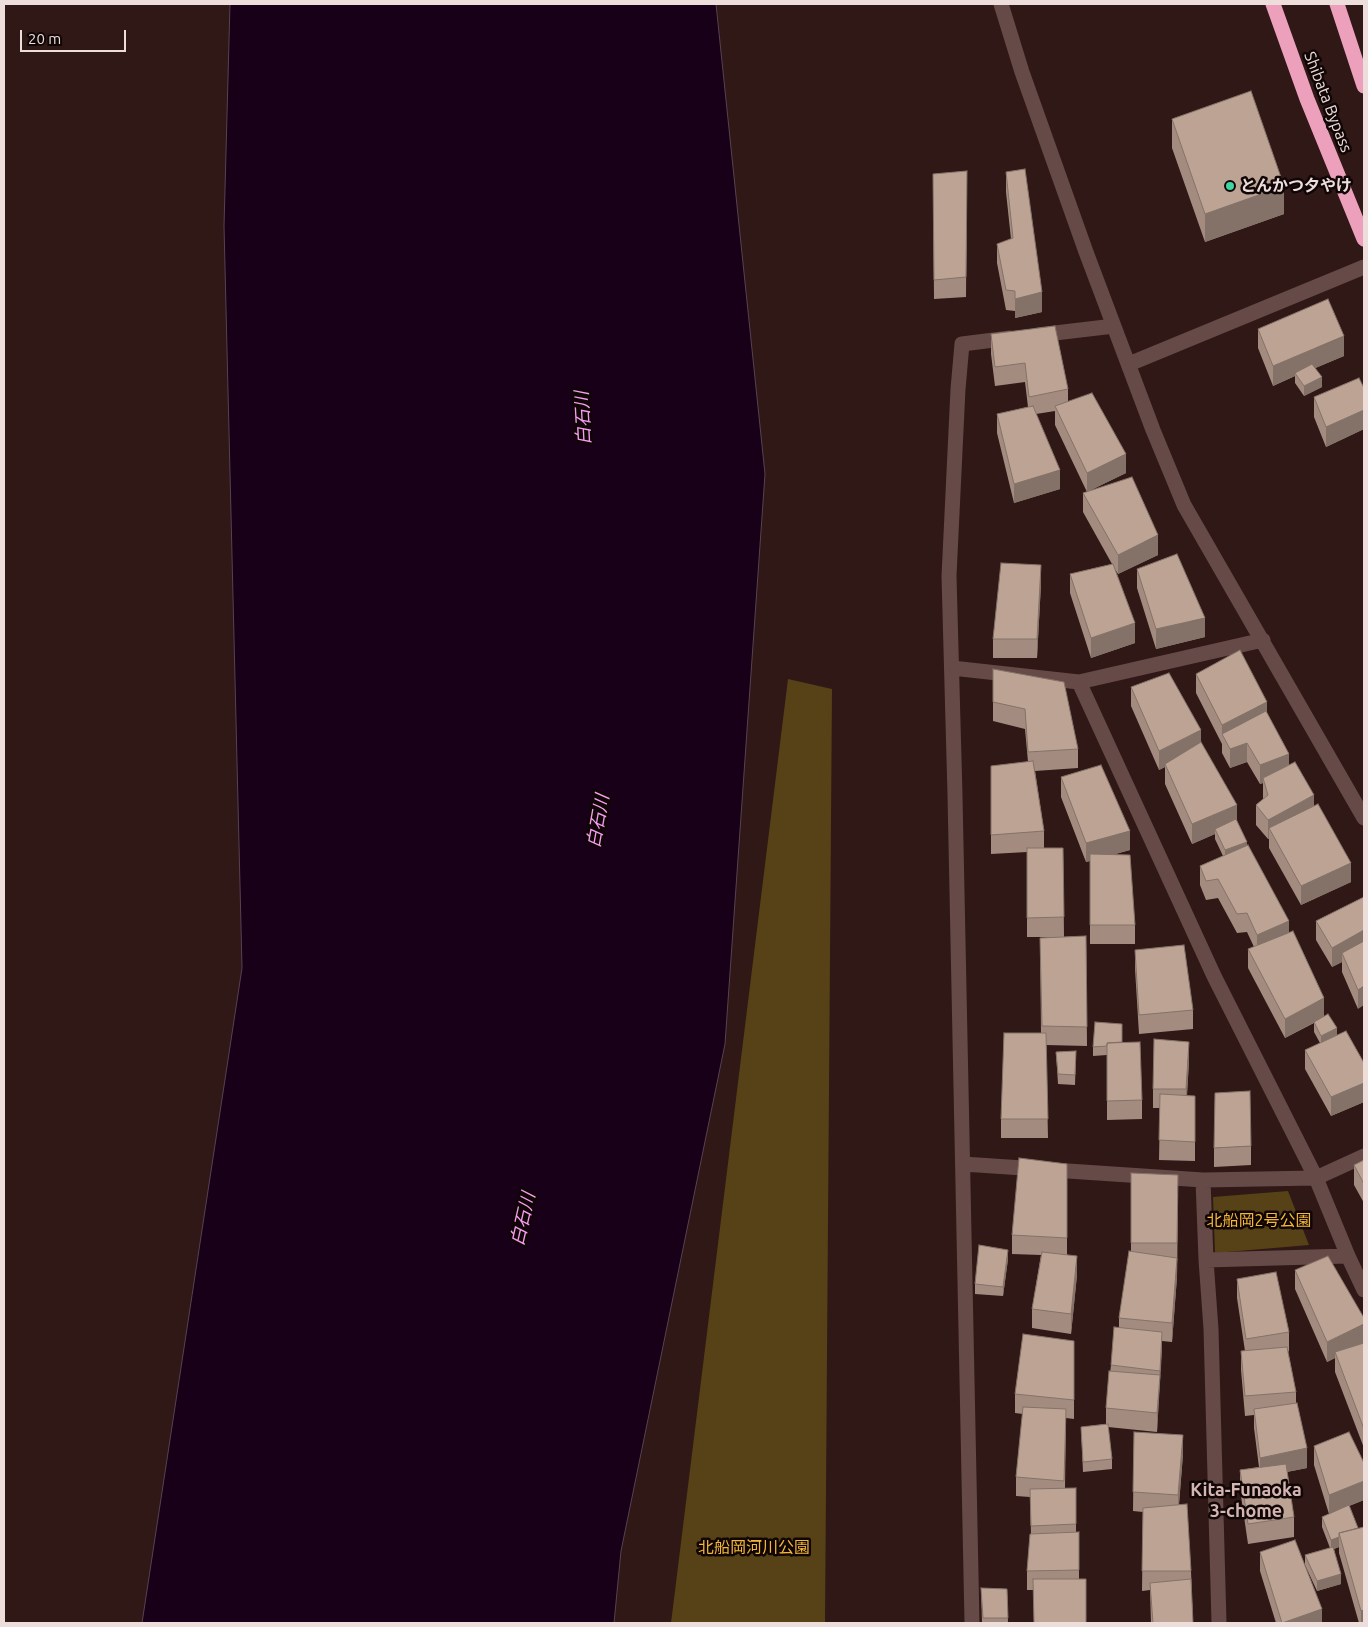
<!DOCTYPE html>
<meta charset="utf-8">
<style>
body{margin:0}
#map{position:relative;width:1368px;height:1627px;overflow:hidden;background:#2f1816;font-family:Ubuntu,sans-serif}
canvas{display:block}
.frame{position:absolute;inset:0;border:5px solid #eddddb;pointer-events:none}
.scale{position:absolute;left:20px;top:30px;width:106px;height:22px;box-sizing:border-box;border:2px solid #eddddb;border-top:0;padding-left:6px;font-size:15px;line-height:18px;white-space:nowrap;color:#eddddb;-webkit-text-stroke:4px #100606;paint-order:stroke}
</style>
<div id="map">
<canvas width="1368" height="1627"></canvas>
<div class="frame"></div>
<div class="scale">20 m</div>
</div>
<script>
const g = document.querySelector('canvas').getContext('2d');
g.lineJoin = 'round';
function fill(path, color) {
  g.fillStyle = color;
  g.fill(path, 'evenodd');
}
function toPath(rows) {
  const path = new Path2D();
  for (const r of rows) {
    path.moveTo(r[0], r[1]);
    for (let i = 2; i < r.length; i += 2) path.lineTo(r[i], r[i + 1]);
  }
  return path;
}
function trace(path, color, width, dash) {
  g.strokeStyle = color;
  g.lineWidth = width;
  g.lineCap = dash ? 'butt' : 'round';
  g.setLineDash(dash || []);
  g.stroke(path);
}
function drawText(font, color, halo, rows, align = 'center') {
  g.font = font + ' Ubuntu,"Noto Sans JP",sans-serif';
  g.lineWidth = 5;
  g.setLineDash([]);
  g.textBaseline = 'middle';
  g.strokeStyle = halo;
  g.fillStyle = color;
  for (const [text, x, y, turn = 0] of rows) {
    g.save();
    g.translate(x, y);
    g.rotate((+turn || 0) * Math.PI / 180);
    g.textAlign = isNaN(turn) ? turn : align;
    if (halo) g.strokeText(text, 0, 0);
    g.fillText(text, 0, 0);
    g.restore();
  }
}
fill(toPath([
 [788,679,832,689,825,1623,671,1623],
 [1288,1191,1309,1245,1215,1253,1213,1197]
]), '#574117');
const water = toPath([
 [230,4,716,4,765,474,725,1044,621,1551,614,1623,142,1623,242,968,224,226,230,4]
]);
fill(water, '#180018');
trace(water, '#584252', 1);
trace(toPath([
 [1001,4,1022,72,1086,252,1153,430,1184,505,1364,818],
 [1038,335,1114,326],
 [1129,364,1364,267],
 [1263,640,1079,682,1214,976,1316,1178,1348,1256,1364,1290],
 [952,668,1079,682],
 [963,1164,1203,1180,1316,1178,1364,1156],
 [1203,1180,1206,1260,1211,1329,1219,1623],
 [1206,1260,1348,1256],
 [972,1623,955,795,949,576,958,389,962,344,1010,338]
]), '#654a47', 15);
trace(toPath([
 [1273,4,1307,99,1364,239],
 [1337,4,1364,86]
]), '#eda0bb', 15);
fill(toPath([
 [1172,119,1284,214,1205,242,1172,148],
 [967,171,966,297,934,299,933,174],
 [1006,172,1042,312,1015,318,1015,311,1006,310,997,263,997,244,1011,239,1006,192],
 [1258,329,1344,356,1315,368,1322,387,1304,396,1295,383,1295,376,1273,386,1258,348],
 [991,334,1068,389,1068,402,1126,473,1091,490,1158,555,1118,574,1115,569,1135,643,1091,658,1070,593,1070,574,1112,564,1083,512,1083,493,1087,492,1055,425,1055,411,1036,414,1060,489,1014,503,997,433,997,414,1028,407,1025,382,995,386,991,354],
 [1364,388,1364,429,1326,447,1314,417,1314,397],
 [1137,569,1205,637,1156,649,1137,588],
 [1041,584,1037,658,993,658,993,639],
 [993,669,1078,749,1078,768,1035,771,1044,831,1044,848,1063,848,1064,937,1027,937,1027,852,991,854,991,766,1028,762,1025,729,993,721],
 [1196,674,1267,713,1289,765,1314,806,1351,882,1301,905,1269,848,1269,839,1268,839,1256,825,1256,805,1263,799,1263,783,1260,784,1247,762,1230,768,1222,753,1222,744,1196,693],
 [1131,687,1201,743,1237,821,1247,846,1289,933,1324,1016,1337,1035,1364,1063,1364,1102,1331,1116,1305,1069,1305,1050,1320,1043,1314,1032,1314,1023,1285,1038,1248,968,1248,949,1254,947,1247,932,1237,933,1218,898,1206,900,1200,885,1200,866,1223,856,1215,839,1215,834,1192,844,1165,784,1165,767,1159,770,1131,706],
 [1061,777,1130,850,1112,855,1135,925,1135,944,1090,944,1090,861,1086,862,1061,797],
 [1364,897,1358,1009,1342,972,1342,962,1332,967,1316,940,1316,921],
 [1086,936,1087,1046,1046,1045,1048,1138,1001,1138,1001,1119,1041,1033,1040,938],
 [1135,950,1193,1010,1193,1029,1139,1034,1135,969],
 [1122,1042,1142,1100,1142,1119,1107,1120,1107,1055,1093,1056,1093,1047],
 [1076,1051,1075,1085,1058,1084,1056,1052],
 [1189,1061,1187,1096,1195,1096,1195,1161,1159,1160,1160,1108,1153,1108,1153,1089],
 [1251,1146,1251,1165,1214,1167,1214,1148],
 [1364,1160,1364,1203,1354,1185,1354,1165],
 [1067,1164,1067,1254,1077,1275,1071,1334,1032,1328,1032,1309,1041,1255,1012,1254,1012,1235],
 [1131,1173,1178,1194,1177,1277,1172,1342,1162,1341,1157,1432,1108,1427,1112,1459,1112,1469,1083,1472,1081,1427,1106,1424,1106,1408,1111,1365,1119,1327,1119,1318,1131,1251],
 [1008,1259,1003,1296,975,1294,975,1284],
 [1295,1270,1364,1343,1364,1448,1335,1372,1335,1358,1327,1362,1295,1289],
 [1237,1279,1289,1332,1289,1351,1288,1352,1296,1392,1296,1403,1307,1468,1287,1472,1294,1517,1294,1537,1248,1544,1240,1489,1240,1470,1259,1467,1254,1428,1254,1415,1245,1416,1241,1370,1241,1351,1245,1351,1237,1298],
 [1074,1341,1074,1419,1066,1418,1065,1488,1076,1488,1076,1532,1079,1532,1079,1579,1033,1590,1027,1590,1027,1571,1031,1534,1030,1497,1016,1496,1016,1477,1023,1414,1015,1413,1015,1394],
 [1134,1432,1183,1454,1179,1505,1191,1571,1193,1623,1151,1623,1150,1590,1142,1591,1143,1512,1133,1511],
 [1314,1446,1364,1463,1364,1500,1349,1506,1364,1623,1359,1623,1339,1553,1339,1547,1334,1549,1341,1584,1317,1591,1305,1565,1305,1555,1330,1548,1322,1527,1322,1517,1329,1514,1314,1465],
 [1260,1552,1322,1623,1276,1623,1260,1571],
 [981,1588,1007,1589,1008,1623,982,1623]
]), '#a38c7f');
fill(toPath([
 [1284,186,1284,214,1205,242,1205,214],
 [1042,292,1042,312,1015,318,1015,299],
 [1344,336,1344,356,1297,376,1295,373,1295,376,1273,386,1273,366],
 [1322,377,1322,387,1304,396,1304,386],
 [1364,410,1364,429,1326,447,1326,427],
 [1126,454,1126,473,1087,492,1087,473],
 [1060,470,1060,489,1014,503,1014,484],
 [1158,535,1158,555,1118,574,1118,555],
 [1041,565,1041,584,1037,658,1037,639],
 [1205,618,1205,637,1156,649,1156,629],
 [1135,623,1135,643,1091,658,1091,638],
 [1267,702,1267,721,1222,734,1222,744,1222,725],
 [1201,730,1201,749,1165,764,1165,767,1159,770,1159,751],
 [1247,743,1247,762,1230,768,1230,749],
 [1289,754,1289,773,1263,778,1263,783,1260,784,1260,765],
 [1314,795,1314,814,1269,828,1269,839,1268,839,1268,820],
 [1237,805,1237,824,1215,829,1215,834,1192,844,1192,824],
 [1130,831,1130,850,1086,862,1086,843],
 [1247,842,1247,851,1225,860,1225,850],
 [1351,863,1351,882,1301,905,1301,886],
 [1289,921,1289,941,1257,954,1257,935],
 [1364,930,1364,949,1342,953,1342,962,1332,967,1332,948],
 [1364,986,1364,1005,1358,1009,1358,990],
 [1324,998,1324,1017,1285,1038,1285,1019],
 [1337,1028,1337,1038,1321,1045,1321,1036],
 [1189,1042,1189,1061,1186,1108,1186,1089],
 [1364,1083,1364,1102,1331,1116,1331,1097],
 [1178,1194,1177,1277,1172,1342,1172,1323,1177,1260],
 [1008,1250,1008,1259,1003,1296,1003,1287],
 [1077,1256,1077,1275,1071,1334,1071,1314],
 [1364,1324,1364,1343,1335,1352,1335,1358,1327,1362,1327,1342],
 [1162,1332,1162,1351,1157,1432,1157,1413],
 [1183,1435,1183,1454,1178,1515,1178,1495],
 [1307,1448,1307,1468,1260,1477,1260,1458],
 [1364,1481,1364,1500,1329,1514,1329,1495],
 [1339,1537,1339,1547,1331,1550,1331,1540],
 [1341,1574,1341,1584,1317,1591,1317,1581],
 [1322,1609,1322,1623,1282,1623],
 [1364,1610,1364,1623,1361,1623,1361,1611]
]), '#847268');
const building = toPath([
 [1251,91,1284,186,1205,214,1172,119,1251,91],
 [1025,169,1042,292,1015,299,1015,291,1006,290,997,244,1013,238,1006,172,1025,169],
 [967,171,966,277,934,280,933,174,967,171],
 [1328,299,1344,336,1273,366,1258,329,1328,299],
 [1055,326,1068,389,1029,397,1025,363,995,367,991,334,1055,326],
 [1312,364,1322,377,1304,386,1295,373,1312,364],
 [1359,378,1364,388,1364,410,1326,427,1314,397,1359,378],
 [1092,393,1126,454,1087,473,1055,406,1092,393],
 [1033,406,1060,470,1014,484,997,414,1033,406],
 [1132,477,1158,535,1118,555,1083,493,1132,477],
 [1177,554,1205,618,1156,629,1137,569,1177,554],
 [1001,563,1041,565,1037,639,993,639,1001,563],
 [1113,564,1135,623,1091,638,1070,574,1113,564],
 [1240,650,1267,702,1222,725,1196,674,1240,650],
 [993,669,1064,682,1078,749,1028,752,1025,709,993,702,993,669],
 [1169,673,1201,730,1159,751,1131,687,1169,673],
 [1266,711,1289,754,1260,765,1247,743,1230,749,1222,734,1266,711],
 [1201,742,1237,805,1192,824,1165,764,1201,742],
 [1033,761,1044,831,991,835,991,766,1033,761],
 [1295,762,1314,795,1268,820,1256,805,1268,795,1263,778,1295,762],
 [1101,765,1130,831,1086,843,1061,777,1101,765],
 [1318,804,1351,863,1301,886,1269,828,1318,804],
 [1236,819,1247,842,1225,850,1215,829,1236,819],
 [1248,845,1289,921,1257,935,1247,913,1237,914,1218,879,1206,881,1200,866,1248,845],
 [1027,848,1063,848,1064,917,1027,918,1027,848],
 [1090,854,1130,855,1135,925,1090,925,1090,854],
 [1364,897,1364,930,1332,948,1316,921,1364,897],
 [1293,931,1324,998,1285,1019,1248,949,1293,931],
 [1086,936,1087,1027,1042,1026,1040,938,1086,936],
 [1364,941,1364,986,1358,990,1342,953,1364,941],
 [1184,945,1193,1010,1139,1015,1135,950,1184,945],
 [1328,1014,1337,1028,1321,1036,1314,1022,1328,1014],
 [1095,1022,1122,1024,1122,1042,1107,1043,1107,1046,1093,1047,1095,1022],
 [1346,1031,1364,1063,1364,1083,1331,1097,1305,1050,1346,1031],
 [1004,1033,1046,1033,1048,1119,1001,1119,1004,1033],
 [1154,1039,1189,1042,1186,1089,1153,1089,1154,1039],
 [1140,1042,1142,1100,1107,1101,1107,1043,1140,1042],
 [1076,1051,1075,1075,1058,1074,1056,1052,1076,1051],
 [1250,1091,1251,1146,1214,1148,1215,1093,1250,1091],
 [1160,1094,1195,1096,1195,1142,1159,1140,1160,1094],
 [1019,1158,1067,1164,1067,1238,1012,1235,1019,1158],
 [1364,1160,1364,1184,1354,1165,1364,1160],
 [1131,1173,1178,1175,1177,1243,1131,1243,1131,1173],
 [979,1245,1008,1250,1003,1287,975,1284,979,1245],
 [1129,1251,1177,1258,1172,1323,1119,1318,1129,1251],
 [1042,1252,1077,1256,1071,1314,1032,1309,1042,1252],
 [1328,1256,1364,1318,1364,1324,1327,1342,1295,1270,1328,1256],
 [1276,1272,1289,1332,1246,1339,1237,1279,1276,1272],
 [1114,1327,1162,1332,1160,1371,1111,1365,1114,1327],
 [1023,1334,1074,1341,1074,1400,1015,1394,1023,1334],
 [1364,1343,1364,1429,1335,1352,1364,1343],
 [1287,1347,1296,1392,1245,1396,1241,1351,1287,1347],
 [1109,1371,1160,1375,1157,1413,1106,1408,1109,1371],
 [1297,1403,1307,1448,1260,1458,1254,1409,1297,1403],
 [1023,1407,1066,1409,1064,1481,1016,1477,1023,1407],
 [1108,1424,1112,1459,1083,1462,1081,1427,1108,1424],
 [1134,1432,1183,1435,1178,1495,1133,1492,1134,1432],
 [1349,1432,1364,1463,1364,1481,1329,1495,1314,1446,1349,1432],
 [1286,1464,1294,1517,1248,1524,1240,1470,1286,1464],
 [1076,1488,1076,1524,1031,1526,1030,1489,1076,1488],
 [1187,1504,1191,1571,1142,1571,1143,1508,1187,1504],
 [1349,1505,1358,1528,1339,1533,1339,1537,1331,1540,1322,1517,1349,1505],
 [1364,1527,1364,1610,1361,1611,1339,1533,1364,1527],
 [1079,1532,1079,1570,1027,1571,1030,1534,1079,1532],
 [1295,1540,1322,1609,1282,1623,1260,1552,1295,1540],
 [1333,1547,1341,1574,1317,1581,1305,1555,1333,1547],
 [1033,1579,1086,1579,1086,1623,1034,1623,1033,1579],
 [1191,1579,1193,1623,1153,1623,1150,1583,1191,1579],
 [981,1588,1007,1589,1008,1618,983,1618,981,1588]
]);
fill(building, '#bda394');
trace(building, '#847268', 1);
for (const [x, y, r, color] of [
 [1230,186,5,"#40d4a1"]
]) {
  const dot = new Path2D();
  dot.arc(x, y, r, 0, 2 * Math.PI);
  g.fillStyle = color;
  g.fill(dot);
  trace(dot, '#100606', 2);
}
drawText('16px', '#eddddb', '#100606', [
 ["Shibata Bypass",1328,102,69]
]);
drawText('bold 16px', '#eddddb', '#100606', [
 ["とんかつ夕やけ",1240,186]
], 'left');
drawText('16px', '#f4b738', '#100606', [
 ["北船岡2号公園",1259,1221],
 ["北船岡河川公園",754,1548]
]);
drawText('italic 18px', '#f69cf1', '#100606', [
 ["白石川",583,418,-93],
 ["白石川",598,821,-80],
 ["白石川",523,1219,-77]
]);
drawText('bold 18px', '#d5b5b2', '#100606', [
 ["Kita-Funaoka",1246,1490],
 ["3-chome",1246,1511]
]);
</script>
